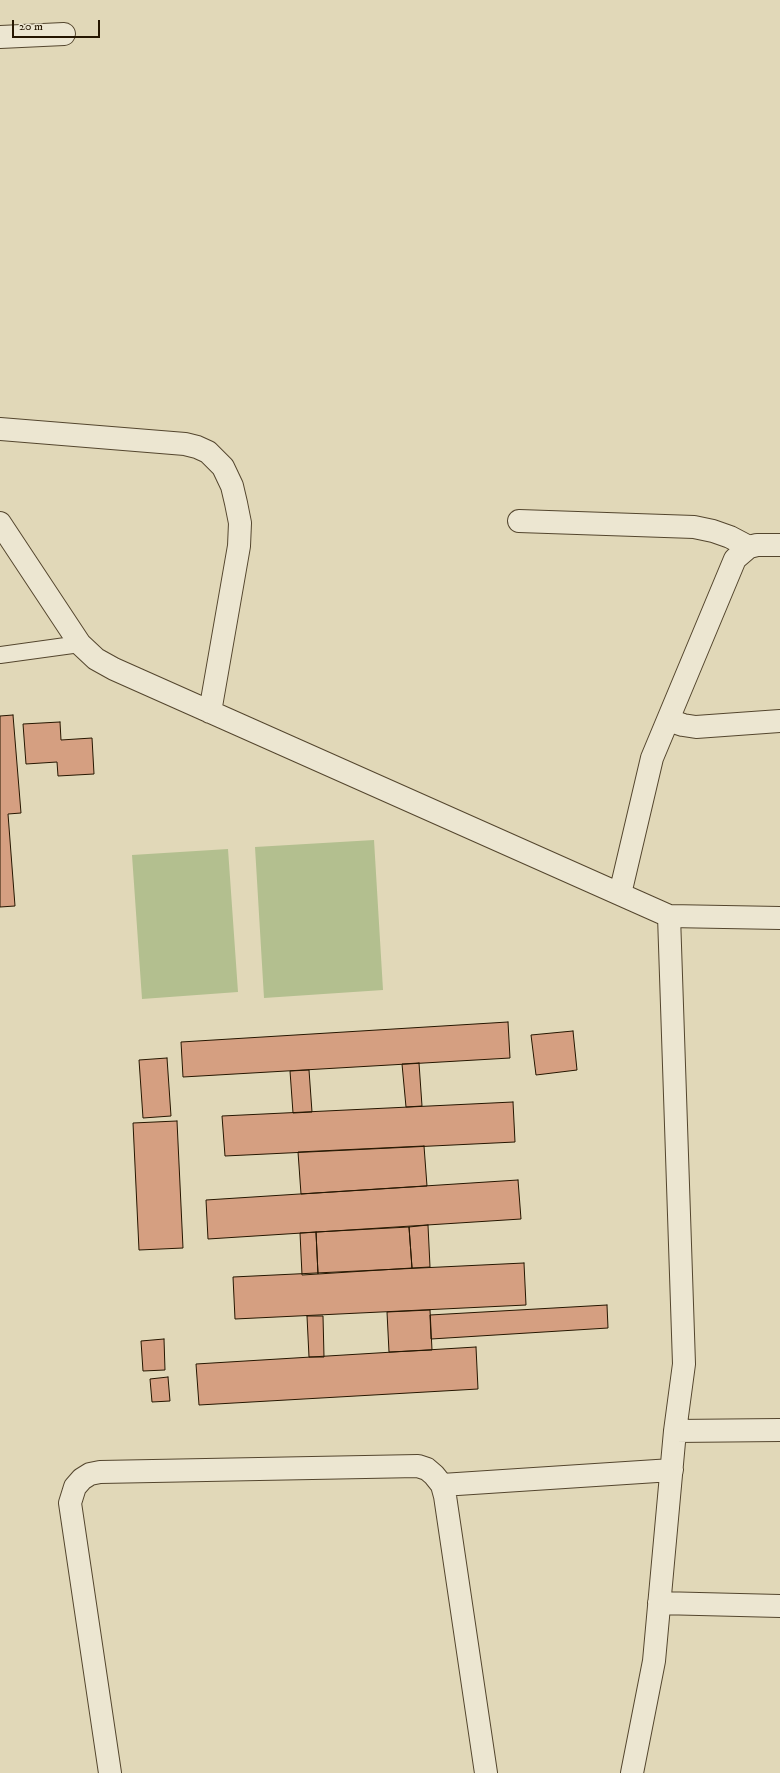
<!DOCTYPE html>
<style>
body{margin:0}
#map{position:relative;width:780px;height:1773px;overflow:hidden;background:#e1d8b8;font-family:"IM FELL DW Pica",serif}
canvas{display:block}
.scale{position:absolute;left:12px;top:20px;width:88px;height:18px;box-sizing:border-box;border:2px solid #251600;border-top:0;padding-left:5px;font-size:12px;line-height:14px;white-space:nowrap;color:#251600;-webkit-text-stroke:3px #ece6d1;paint-order:stroke}
</style>
<div id="map">
<canvas width="780" height="1773"></canvas>
<div class="scale">20 m</div>
</div>
<script>
const g = document.querySelector('canvas').getContext('2d');
g.lineJoin = 'round';
function fill(path, color) {
  g.fillStyle = color;
  g.fill(path, 'evenodd');
}
function toPath(rows) {
  const path = new Path2D();
  for (const r of rows) {
    path.moveTo(r[0], r[1]);
    for (let i = 2; i < r.length; i += 2) path.lineTo(r[i], r[i + 1]);
  }
  return path;
}
function trace(path, color, width, dash) {
  g.strokeStyle = color;
  g.lineWidth = width;
  g.lineCap = dash ? 'butt' : 'round';
  g.setLineDash(dash || []);
  g.stroke(path);
}
fill(toPath([
 [374,840,383,990,264,998,255,847],
 [228,849,238,992,142,999,132,855]
]), '#b3bf8f');
const building = toPath([
 [13,715,21,813,8,814,15,906,0,907,0,716,13,715],
 [60,722,61,740,92,738,94,774,58,776,57,762,26,764,23,724,60,722],
 [508,1022,510,1058,183,1077,181,1042,508,1022],
 [573,1031,577,1070,536,1075,531,1035,573,1031],
 [167,1058,171,1116,143,1118,139,1060,167,1058],
 [419,1063,422,1106,406,1107,402,1064,419,1063],
 [309,1070,312,1112,293,1113,290,1071,309,1070],
 [513,1102,515,1142,225,1156,222,1116,513,1102],
 [177,1121,183,1248,139,1250,133,1123,177,1121],
 [424,1146,427,1186,301,1194,298,1152,424,1146],
 [518,1180,521,1219,208,1239,206,1200,518,1180],
 [428,1225,430,1267,412,1268,409,1227,428,1225],
 [409,1227,412,1268,318,1274,316,1232,409,1227],
 [316,1232,318,1274,302,1275,300,1233,316,1232],
 [524,1263,526,1305,235,1319,233,1277,524,1263],
 [607,1305,608,1328,431,1339,430,1315,607,1305],
 [430,1310,432,1350,389,1352,387,1312,430,1310],
 [307,1316,323,1316,324,1357,309,1357,307,1316],
 [164,1339,165,1370,143,1371,141,1341,164,1339],
 [476,1347,478,1389,199,1405,196,1364,476,1347],
 [168,1377,170,1401,152,1402,150,1379,168,1377]
]);
fill(building, '#d59f81');
trace(building, '#251600', 1);
const lane = toPath([
 [0,655,80,644]
]);
const street = toPath([
 [0,37,64,34],
 [0,429,185,444,197,447,208,452,223,467,232,486,236,503,240,523,239,546,210,712],
 [519,521,694,527,713,531,730,537,749,547],
 [0,523,80,644,96,659,114,669,669,916,780,918],
 [668,720,683,725,696,727,780,721],
 [620,894,652,758,735,559,749,547,757,545,780,545],
 [675,1431,780,1430],
 [442,1485,672,1470],
 [659,1603,780,1606],
 [110,1773,70,1503,75,1487,82,1479,90,1474,100,1472,418,1466,427,1469,434,1475,442,1485,445,1496,486,1773],
 [632,1773,654,1661,675,1431,684,1364,669,916]
]);
trace(lane, '#54462e', 18);
trace(street, '#54462e', 24);
trace(lane, '#ece6d1', 16);
trace(street, '#ece6d1', 22);
</script>
